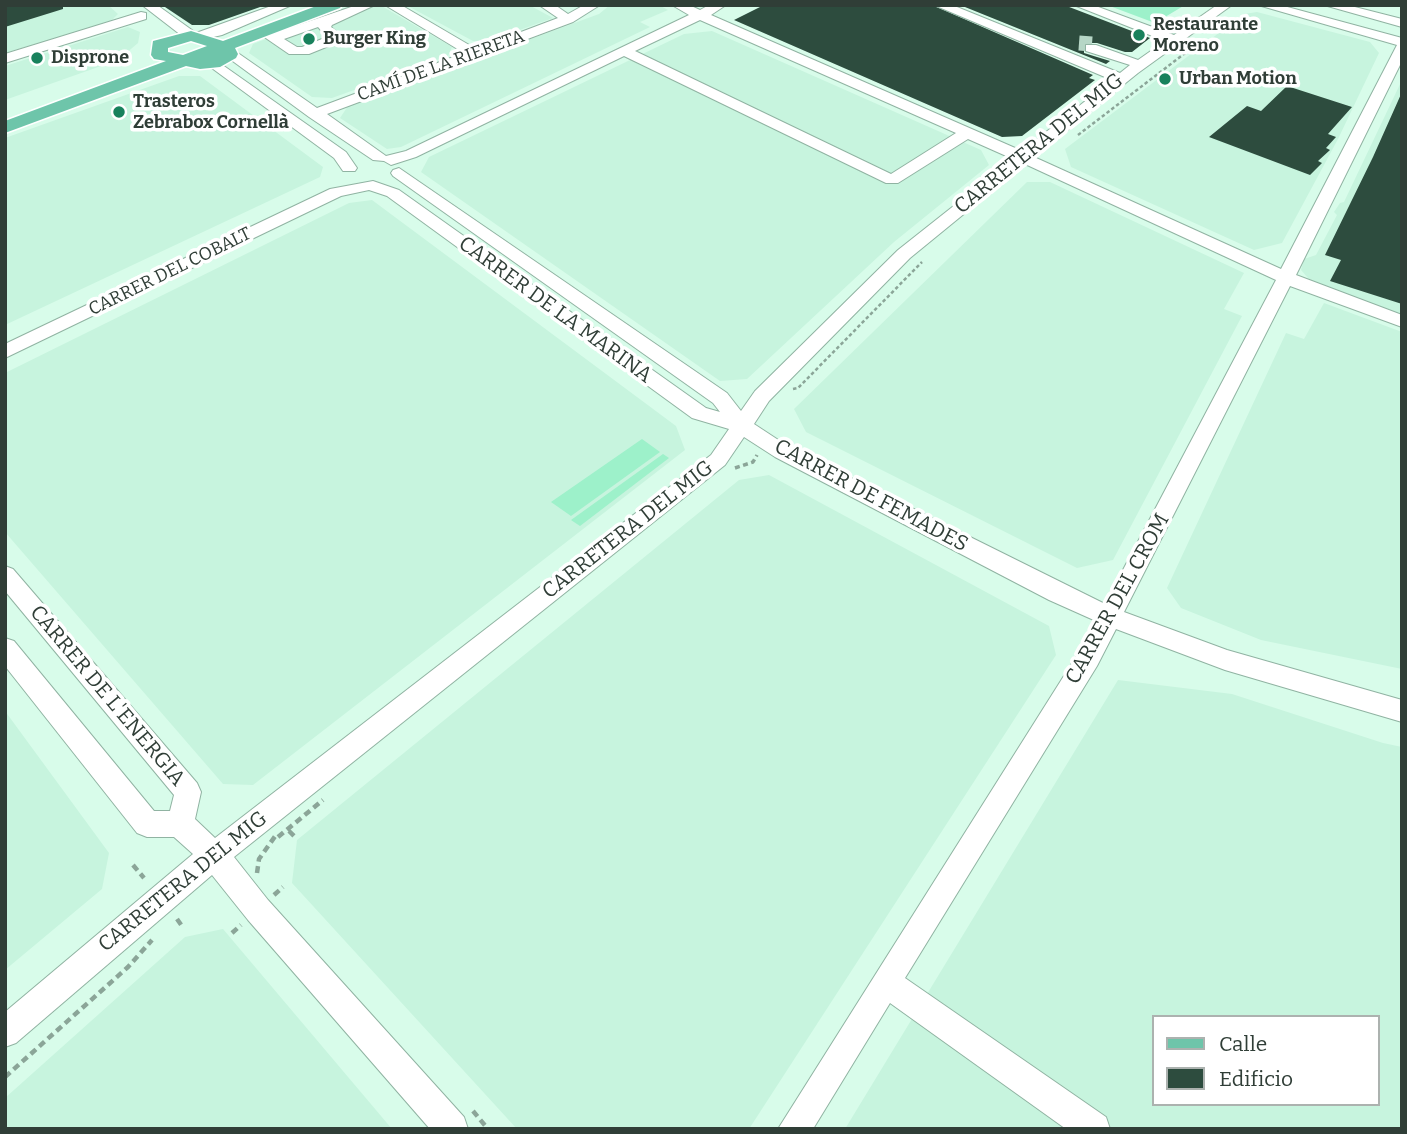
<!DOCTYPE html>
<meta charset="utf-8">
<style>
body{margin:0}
#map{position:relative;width:1407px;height:1134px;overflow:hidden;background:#d8fcea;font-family:Bitter,serif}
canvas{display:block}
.frame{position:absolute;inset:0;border:7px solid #303e37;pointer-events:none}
.legend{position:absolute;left:1152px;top:1015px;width:228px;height:91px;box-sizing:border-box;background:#fff;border:2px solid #acb2af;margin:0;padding:9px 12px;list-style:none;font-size:21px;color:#303e37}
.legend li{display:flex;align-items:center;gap:14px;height:35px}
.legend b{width:35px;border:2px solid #acb2af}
</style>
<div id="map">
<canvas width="1407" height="1134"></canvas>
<div class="frame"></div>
<ul class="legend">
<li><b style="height:9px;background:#6ec5aa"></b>Calle</li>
<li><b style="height:19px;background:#2d4c3e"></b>Edificio</li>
</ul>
</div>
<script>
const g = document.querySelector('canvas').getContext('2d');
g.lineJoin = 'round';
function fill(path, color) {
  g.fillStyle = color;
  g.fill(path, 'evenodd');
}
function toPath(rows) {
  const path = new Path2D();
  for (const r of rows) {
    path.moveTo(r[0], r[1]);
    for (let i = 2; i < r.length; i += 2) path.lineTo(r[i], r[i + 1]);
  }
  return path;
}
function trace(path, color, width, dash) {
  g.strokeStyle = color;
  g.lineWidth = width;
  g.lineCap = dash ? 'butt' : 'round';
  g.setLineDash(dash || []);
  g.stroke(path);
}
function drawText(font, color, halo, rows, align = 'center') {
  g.font = font + ' Bitter,serif';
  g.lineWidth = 7;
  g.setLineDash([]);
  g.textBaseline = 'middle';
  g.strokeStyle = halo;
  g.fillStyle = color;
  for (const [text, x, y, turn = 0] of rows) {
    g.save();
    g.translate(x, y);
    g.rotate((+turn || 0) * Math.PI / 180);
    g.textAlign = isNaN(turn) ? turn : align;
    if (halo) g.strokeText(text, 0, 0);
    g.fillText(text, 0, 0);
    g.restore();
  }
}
fill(toPath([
 [5,5,108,5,118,14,110,22,5,53],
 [352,5,380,5,452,47,448,56,332,98,312,97,249,53,253,44],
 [406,5,529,5,553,18,489,41,473,41],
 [610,5,659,5,668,10,640,22,650,27,401,147,387,149,340,118,348,106,599,14],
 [1257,12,1370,42,1379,53,1338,139,1282,243,1254,250,1071,167,1065,149,1244,14],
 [128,27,140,32,138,43,118,60,5,100,5,66],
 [712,31,981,150,989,165,894,242,747,379,720,381,421,172,429,157,684,34],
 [179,76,200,76,323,167,320,177,5,325,5,138],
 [1402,80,1402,314,1315,286,1301,270,1304,259,1316,255,1337,215,1334,212,1340,203,1344,202],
 [1027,182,1050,182,1244,273,1224,309,1242,316,1113,560,1077,568,806,432,794,409],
 [372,200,676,426,685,450,253,785,223,784,5,532,5,373,349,203],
 [1324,303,1402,332,1402,669,1261,640,1181,608,1167,588,1286,333,1304,339],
 [769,475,1049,626,1056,655,749,1129,517,1129,292,883,297,840,739,480],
 [1118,680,1232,694,1383,743,1402,747,1402,1129,845,1129],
 [1153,1017,1377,1017,1377,1104,1153,1104],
 [5,711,109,853,102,889,5,970],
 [223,929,392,1129,5,1129,5,1098,185,937]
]), '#c7f4de');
fill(toPath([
 [1107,5,1185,5,1155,23],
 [642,439,660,452,571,516,551,502],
 [663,454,669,458,580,526,571,520]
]), '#9df1ca');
fill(toPath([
 [5,5,63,5,63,9,5,27],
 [162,5,263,5,263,6,209,25,192,25],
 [764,5,932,5,1093,75,1089,78,1095,80,1022,136,1002,137,734,20],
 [960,5,1064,5,1150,38,1132,52,1125,52,1097,43,1084,43,1084,53,1110,61,1106,64],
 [1287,86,1352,107,1328,134,1336,137,1326,148,1330,150,1318,161,1322,163,1310,175,1209,137,1247,106,1261,111],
 [1402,92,1402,304,1330,281,1341,260,1325,255,1373,157]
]), '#2d4c3e');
trace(toPath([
 [1079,43,1092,44]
]), '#b6d6c6', 15, [15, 7]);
const minor = toPath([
 [142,5,157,5,196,33,274,5,292,5,222,35,196,41,186,39,142,5],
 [357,5,375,5,332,25,331,27,343,38,341,41,309,54,289,54,257,32,264,28,275,33,357,5],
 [318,27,327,37,302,47,297,47,284,39,318,27],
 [385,5,401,5,476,49,558,18,539,5,555,5,568,14,584,5,600,5,573,22,327,114,386,156,406,151,689,15,672,5,689,5,700,10,709,5,726,5,711,15,1022,151,1112,80,934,5,952,5,1120,73,1130,65,1086,51,1086,45,1096,45,1138,60,1165,41,1074,5,1093,5,1174,35,1217,5,1232,5,1138,73,1034,157,1281,269,1397,45,1258,5,1280,5,1402,38,1402,61,1296,275,1402,315,1402,327,1290,286,1124,612,1227,650,1402,700,1402,722,1225,670,1116,629,1097,666,905,978,1106,1117,1110,1129,1066,1129,890,1003,813,1129,778,1129,1079,652,1096,621,1049,600,775,457,744,437,725,465,234,857,268,900,464,1117,468,1129,430,1129,248,920,212,875,16,1043,5,1047,5,1012,193,854,174,837,147,837,137,833,5,666,5,638,14,641,154,811,170,811,174,795,5,591,5,566,13,569,197,783,201,792,195,819,215,838,711,455,729,429,692,418,387,196,369,190,341,196,5,358,5,344,330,189,373,181,399,190,706,408,720,412,713,403,393,176,391,173,393,170,399,168,727,393,741,411,755,391,898,250,1013,159,968,139,898,183,886,183,624,56,416,157,391,165,384,161,373,160,309,117,223,54,230,50,235,51,317,108,464,53,385,5],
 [700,20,956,133,891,174,635,51,700,20],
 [1025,164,1276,280,1105,604,789,447,754,424,769,401,910,258,1025,164],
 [1324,5,1347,5,1402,19,1402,27,1324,5],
 [141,12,146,13,146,19,5,63,5,54,141,12],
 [214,59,346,152,357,168,355,171,343,171,334,158,209,66,209,60,214,59]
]);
const major = toPath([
 [319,5,342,5,340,8,235,48,238,54,236,58,220,67,200,69,186,66,5,133,5,121,166,61,154,59,151,55,153,41,191,31,223,41,319,5],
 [191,41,207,46,183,55,168,52,168,48,191,41]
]);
trace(minor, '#90b3a2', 2);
trace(major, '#fff', 3);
trace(toPath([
 [1078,135,1197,44],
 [793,389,798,388,922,262]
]), '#8ba598', 2.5, [3.5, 2.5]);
trace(toPath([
 [735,468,753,462,757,455]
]), '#8ba598', 3.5, [5, 3.5]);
trace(toPath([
 [289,831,296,838],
 [278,837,323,800],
 [133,865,144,878],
 [257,873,259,859,276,835],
 [274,895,283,887],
 [177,919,182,926],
 [232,933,241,925],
 [5,1077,128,967,152,940],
 [473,1111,488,1129]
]), '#8ba598', 4.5, [7, 4.5]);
fill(minor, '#fff');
fill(major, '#6ec5aa');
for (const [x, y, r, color] of [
 [1139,35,7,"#18815c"],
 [309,39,7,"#18815c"],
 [37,58,7,"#18815c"],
 [1165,79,7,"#18815c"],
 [119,112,7,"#18815c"]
]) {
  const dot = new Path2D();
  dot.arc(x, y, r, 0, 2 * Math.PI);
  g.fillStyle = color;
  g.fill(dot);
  trace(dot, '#fff', 2.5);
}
drawText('bold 18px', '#303e37', '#fff', [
 ["Restaurante",1153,25],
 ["Moreno",1153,46],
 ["Burger King",323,39],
 ["Disprone",51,58],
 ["Urban Motion",1179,79],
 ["Trasteros",133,102],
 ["Zebrabox Cornellà",133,123]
], 'left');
drawText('18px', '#303e37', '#fff', [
 ["CAMÍ DE LA RIERETA",441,66,-20],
 ["CARRER DEL COBALT",170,272,-26]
]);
drawText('21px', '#303e37', '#fff', [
 ["CARRETERA DEL MIG",1039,144,-39],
 ["CARRER DE LA MARINA",555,310,36],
 ["CARRER DE FEMADES",871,496,28],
 ["CARRETERA DEL MIG",628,530,-38],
 ["CARRER DEL CROM",1118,599,-61],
 ["CARRER DE L'ENERGIA",107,696,50],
 ["CARRETERA DEL MIG",183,882,-39]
]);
</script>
